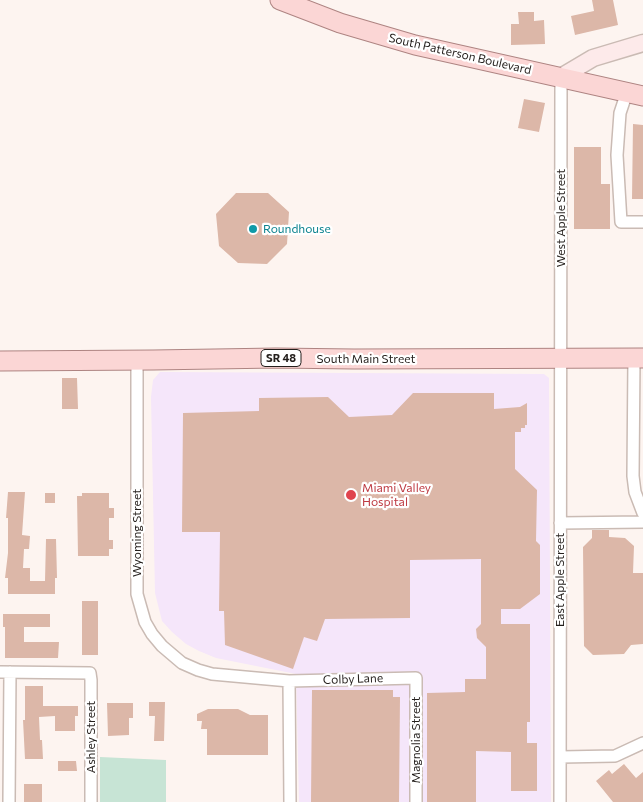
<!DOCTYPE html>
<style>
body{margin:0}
canvas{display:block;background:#fdf4f0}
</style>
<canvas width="643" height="802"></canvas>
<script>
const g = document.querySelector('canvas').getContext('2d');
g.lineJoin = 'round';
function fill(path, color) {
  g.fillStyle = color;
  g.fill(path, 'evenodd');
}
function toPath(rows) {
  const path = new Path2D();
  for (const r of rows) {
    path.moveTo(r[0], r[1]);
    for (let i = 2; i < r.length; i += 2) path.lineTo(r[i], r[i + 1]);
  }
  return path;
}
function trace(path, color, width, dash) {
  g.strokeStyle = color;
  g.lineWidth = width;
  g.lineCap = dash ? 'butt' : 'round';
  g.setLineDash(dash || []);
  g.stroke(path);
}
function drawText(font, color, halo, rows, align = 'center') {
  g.font = font + ' Commissioner,sans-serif';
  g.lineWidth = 4.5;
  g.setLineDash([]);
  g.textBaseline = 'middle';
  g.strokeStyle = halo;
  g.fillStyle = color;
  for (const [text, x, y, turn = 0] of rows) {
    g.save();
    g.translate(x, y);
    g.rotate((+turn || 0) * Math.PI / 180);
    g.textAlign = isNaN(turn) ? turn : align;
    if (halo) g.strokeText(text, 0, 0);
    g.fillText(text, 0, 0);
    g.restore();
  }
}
fill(toPath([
 [160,372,544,374,549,378,551,802,299,802,296,674,216,658,199,651,186,644,172,632,162,621,155,593,151,397,153,380]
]), '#f5e6fa');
fill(toPath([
 [100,757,166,760,166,802,100,802]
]), '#c7e4d5');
fill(toPath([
 [592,0,613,0,618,25,575,35,571,16,594,11],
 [518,12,534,12,534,21,544,20,545,44,511,45,511,24,519,24],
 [524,99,545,103,539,132,518,128],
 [633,124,643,125,643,199,632,199],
 [574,147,601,147,601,184,610,184,610,229,574,229],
 [236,193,268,193,289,212,287,244,267,264,238,263,219,246,216,214],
 [62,378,77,378,78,409,62,409],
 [413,393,494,393,494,409,520,407,527,403,527,425,525,425,525,428,521,428,521,432,515,432,515,469,537,490,536,541,540,545,540,594,520,609,501,609,501,624,530,624,530,722,527,722,527,743,537,743,537,791,511,791,511,752,476,751,476,802,427,802,427,693,465,692,465,679,486,679,486,647,477,638,476,629,481,624,481,559,410,560,410,618,325,619,317,641,304,637,293,669,225,645,224,611,219,611,220,532,182,532,183,413,259,411,259,398,328,397,349,417,392,415],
 [8,492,25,492,22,535,30,536,29,549,24,549,23,568,30,568,30,581,45,581,46,539,56,539,57,578,55,578,55,594,8,594,8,578,5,578,8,553,8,518,6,518],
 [45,493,55,493,55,503,45,503],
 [82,493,109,493,109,508,114,508,114,518,109,518,109,540,113,540,113,549,109,549,109,556,78,556,77,496,82,496],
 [592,530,609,530,609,537,625,538,634,546,633,573,643,573,643,644,631,645,624,654,593,655,584,646,583,547,592,538],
 [82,601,98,601,98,655,82,655],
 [3,614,50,614,50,627,24,627,24,642,59,642,58,658,5,658,5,627,3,627],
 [25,686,43,686,43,706,78,706,78,716,75,716,75,731,55,731,55,716,39,717,40,740,42,740,43,759,25,759,23,720,25,720],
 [312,690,393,690,393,697,400,697,399,802,311,802],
 [149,702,165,702,164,741,154,741,155,716,149,716],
 [107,703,133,703,133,718,129,718,129,735,108,736],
 [208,709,238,709,250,715,268,715,268,755,207,755,207,729,201,729,202,721,197,721,197,714],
 [58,761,76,761,77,771,58,771],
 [624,764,636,778,643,772,643,802,613,802,596,781,609,770,612,774],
 [24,784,42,784,42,802,24,802]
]), '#dcb7a8');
const street = toPath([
 [627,92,620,113,617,155,621,222,643,222],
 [634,358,633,476,635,492,643,513],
 [137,360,137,594,145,622,152,634,162,646,182,663,198,670,212,674,289,681,416,678,416,802],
 [560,523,643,522],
 [0,672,90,673,91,680,91,802],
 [289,681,290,802],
 [561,757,615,756,643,743],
 [9,802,10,672],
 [560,802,561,77]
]);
const secondary = toPath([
 [561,77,593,58,643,43]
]);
const primary = toPath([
 [280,0,340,23,415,45,643,96],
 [0,361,153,360,276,358,354,359,643,358]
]);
trace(street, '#cabbb4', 14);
trace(secondary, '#cabbb4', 19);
trace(primary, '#ae8482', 21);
trace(street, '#fff', 11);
trace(secondary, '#fdeaea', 16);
trace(primary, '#fbd6d5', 19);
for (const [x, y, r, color] of [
 [253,229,5,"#0f9aa8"],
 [351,495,6,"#e0444e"]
]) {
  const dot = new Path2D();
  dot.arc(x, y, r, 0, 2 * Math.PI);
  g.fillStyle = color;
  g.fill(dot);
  trace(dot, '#fff', 2);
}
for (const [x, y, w] of [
 [281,358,40]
]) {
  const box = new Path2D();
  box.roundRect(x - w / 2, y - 8.5, w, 17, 4);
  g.fillStyle = '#fff';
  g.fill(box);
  trace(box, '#241f1c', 1);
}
drawText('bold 11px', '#241f1c', null, [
 ["SR 48",281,358]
]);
drawText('12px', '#241f1c', '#fff', [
 ["South Patterson Boulevard",460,54,13],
 ["West Apple Street",561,218,-90],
 ["South Main Street",366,359],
 ["Wyoming Street",137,533,-90],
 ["East Apple Street",560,580,-90],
 ["Colby Lane",353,679,-2],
 ["Ashley Street",91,737,-90],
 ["Magnolia Street",416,740,-90]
]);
drawText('12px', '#0d838f', '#fff', [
 ["Roundhouse",263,229]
], 'left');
drawText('12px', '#be3a42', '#fff', [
 ["Miami Valley",362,488],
 ["Hospital",362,502]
], 'left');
</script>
